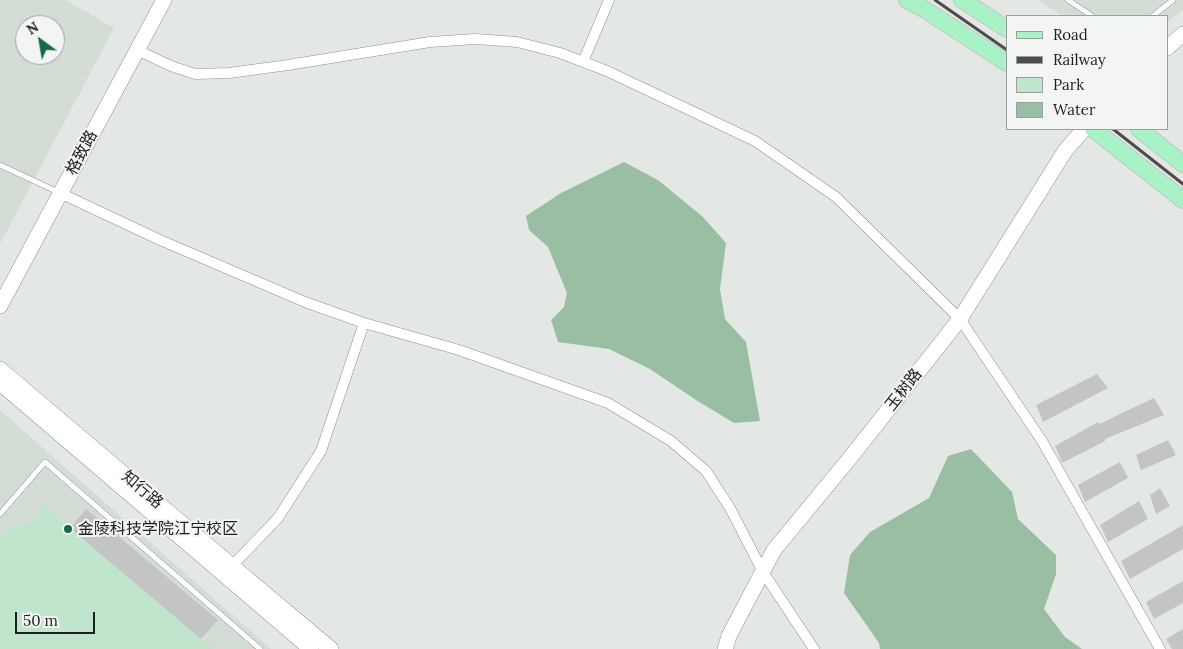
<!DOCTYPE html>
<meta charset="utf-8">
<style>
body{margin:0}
#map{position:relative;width:1183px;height:649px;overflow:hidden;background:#e4e8e5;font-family:Lora,serif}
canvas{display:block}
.legend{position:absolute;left:1006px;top:15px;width:162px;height:115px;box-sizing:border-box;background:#f2f5f3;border:1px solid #9d9f9d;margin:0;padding:6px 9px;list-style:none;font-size:15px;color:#1d1e1d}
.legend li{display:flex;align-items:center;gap:10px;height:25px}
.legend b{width:25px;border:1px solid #9d9f9d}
.north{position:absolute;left:15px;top:15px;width:50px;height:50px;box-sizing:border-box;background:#f2f5f3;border:1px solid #9d9f9d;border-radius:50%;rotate:328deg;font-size:14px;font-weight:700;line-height:20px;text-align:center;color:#1d1e1d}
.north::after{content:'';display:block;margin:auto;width:18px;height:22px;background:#136c3f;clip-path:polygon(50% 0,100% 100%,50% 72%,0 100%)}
.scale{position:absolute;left:15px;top:612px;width:80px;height:22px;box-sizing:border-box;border:2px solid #1d1e1d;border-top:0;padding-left:6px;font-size:15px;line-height:18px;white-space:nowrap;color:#1d1e1d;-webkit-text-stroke:4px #f2f5f3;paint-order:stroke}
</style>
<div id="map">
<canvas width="1183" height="649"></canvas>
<ul class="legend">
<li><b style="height:6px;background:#a8f2c6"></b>Road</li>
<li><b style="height:6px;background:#4b4c4b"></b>Railway</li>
<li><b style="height:14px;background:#c1e4cc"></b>Park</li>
<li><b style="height:14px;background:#99bea4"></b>Water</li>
</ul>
<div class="north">N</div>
<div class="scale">50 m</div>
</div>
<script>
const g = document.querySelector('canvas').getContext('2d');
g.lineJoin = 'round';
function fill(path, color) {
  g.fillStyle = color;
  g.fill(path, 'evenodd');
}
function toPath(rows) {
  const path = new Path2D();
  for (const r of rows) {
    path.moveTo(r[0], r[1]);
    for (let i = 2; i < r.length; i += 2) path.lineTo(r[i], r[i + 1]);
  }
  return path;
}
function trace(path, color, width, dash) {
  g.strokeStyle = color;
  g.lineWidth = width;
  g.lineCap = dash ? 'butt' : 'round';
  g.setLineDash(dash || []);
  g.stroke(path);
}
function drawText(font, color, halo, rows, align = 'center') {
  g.font = font + ' Lora,"Noto Sans SC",serif';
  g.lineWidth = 4;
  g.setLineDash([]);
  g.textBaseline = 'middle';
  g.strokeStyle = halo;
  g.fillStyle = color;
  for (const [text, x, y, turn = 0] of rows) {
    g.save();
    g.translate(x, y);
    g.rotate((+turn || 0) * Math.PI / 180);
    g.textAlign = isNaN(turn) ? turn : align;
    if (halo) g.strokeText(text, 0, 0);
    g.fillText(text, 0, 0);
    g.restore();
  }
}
fill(toPath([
 [0,0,66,0,114,28,0,244],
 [25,25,55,25,55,55,25,55],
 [1039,0,1183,0,1183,10,1167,22,1167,16,1063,16],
 [0,410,271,649,0,649]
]), '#d3ddd6');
fill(toPath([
 [45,505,70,528,213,649,0,649,0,536,11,527,32,521]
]), '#c1e4cc');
fill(toPath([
 [624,162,658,180,703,217,726,243,720,289,725,319,746,342,760,421,734,423,696,400,650,369,609,349,558,342,551,320,564,307,567,293,548,247,529,230,526,216,561,193],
 [971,449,1012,492,1018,519,1056,555,1056,574,1044,609,1065,637,1082,649,880,649,879,643,844,593,850,555,870,532,929,498,948,456]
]), '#99bea4');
fill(toPath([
 [1097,374,1108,388,1043,422,1036,405],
 [1154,398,1164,415,1105,439,1105,441,1062,463,1055,446,1098,422,1099,424],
 [1168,440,1176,455,1141,470,1136,455],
 [1120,462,1128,478,1085,502,1078,485],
 [1160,488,1170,506,1156,514,1150,495],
 [1139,501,1148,519,1108,542,1100,525],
 [86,509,218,620,201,639,70,528],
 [1183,525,1183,549,1130,579,1121,561],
 [1183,581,1183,603,1154,619,1146,602],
 [1183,629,1183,649,1172,649,1166,639]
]), '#c2c5c3');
const lane = toPath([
 [1068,0,1092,16],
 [1153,16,1173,0],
 [0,165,58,192],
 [0,514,45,462,260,649]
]);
const street = toPath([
 [137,50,171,66,195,74,229,73,288,65,430,42,475,39,517,42,560,53,607,71,755,141,836,197,960,319,1042,441,1160,649],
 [583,62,609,0],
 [60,193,160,240,305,302,364,323,459,350,608,403,671,441,706,471,730,508,763,572,814,649],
 [232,566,278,518,321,451,364,323]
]);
const secondary = toPath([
 [1167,48,1183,34],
 [0,306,164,0],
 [0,369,232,566,331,649],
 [0,383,311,649],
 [725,649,729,636,774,550,850,458,960,319,1065,151,1084,129]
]);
const primary = toPath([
 [907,0,924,9,1007,63],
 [962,0,1007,29],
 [1093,129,1183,200],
 [1139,129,1183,164]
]);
trace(lane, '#8c8f8d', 6);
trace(street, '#8c8f8d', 11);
trace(secondary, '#8c8f8d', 16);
trace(primary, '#c4c4c4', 18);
trace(lane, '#fff', 5);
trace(street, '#fff', 10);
trace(secondary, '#fff', 15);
trace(primary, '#a8f2c6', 16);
trace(toPath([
 [935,0,1007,50],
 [1113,129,1183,184]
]), '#4b4c4b', 3);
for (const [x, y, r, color] of [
 [68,529,5,"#136c3f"]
]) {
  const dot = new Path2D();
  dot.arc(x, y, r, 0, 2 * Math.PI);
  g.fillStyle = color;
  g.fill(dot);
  trace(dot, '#f2f5f3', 2);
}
drawText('16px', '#1d1e1d', '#f2f5f3', [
 ["格致路",82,153,-62],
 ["玉树路",904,390,-52],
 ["知行路",142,490,40]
]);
drawText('16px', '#1d1e1d', '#f2f5f3', [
 ["金陵科技学院江宁校区",78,529]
], 'left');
</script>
